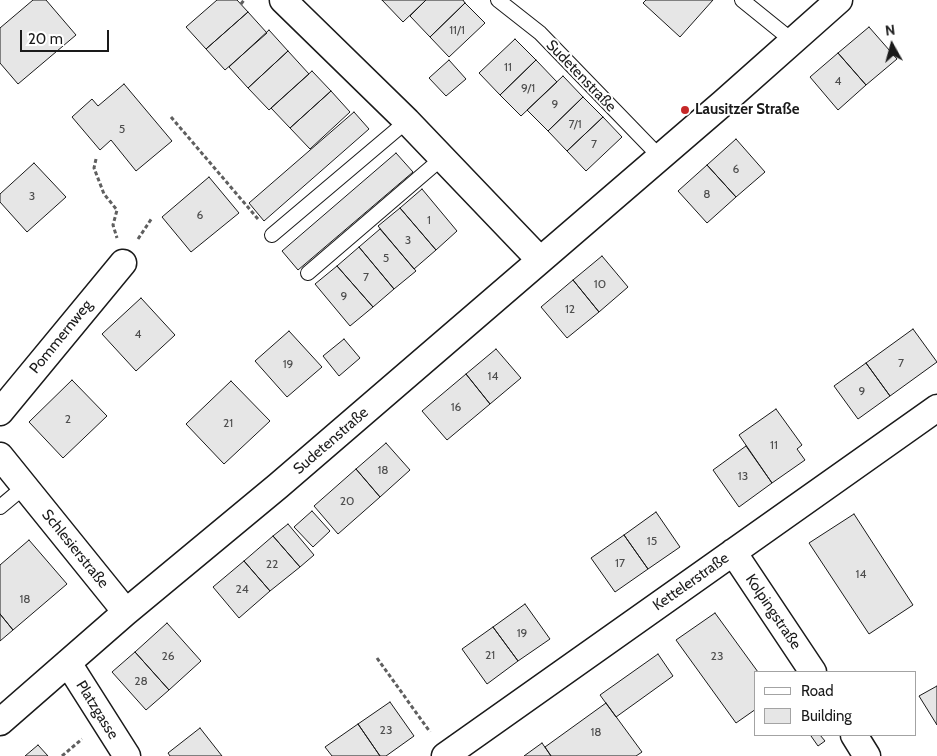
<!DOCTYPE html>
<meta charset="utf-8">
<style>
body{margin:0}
#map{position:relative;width:937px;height:756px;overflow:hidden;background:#fff;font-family:Cabin,sans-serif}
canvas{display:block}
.legend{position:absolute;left:754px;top:671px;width:162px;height:65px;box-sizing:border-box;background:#fff;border:1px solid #a3a3a3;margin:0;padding:6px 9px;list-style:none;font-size:15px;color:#1a1a1a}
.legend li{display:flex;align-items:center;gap:10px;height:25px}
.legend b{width:25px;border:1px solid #a3a3a3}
.north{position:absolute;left:867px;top:20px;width:50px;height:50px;-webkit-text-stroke:4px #fff;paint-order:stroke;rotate:353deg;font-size:14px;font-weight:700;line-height:20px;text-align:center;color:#1a1a1a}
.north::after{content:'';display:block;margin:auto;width:18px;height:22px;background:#1a1a1a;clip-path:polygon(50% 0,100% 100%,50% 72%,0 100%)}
.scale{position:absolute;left:20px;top:30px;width:89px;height:22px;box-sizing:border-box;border:2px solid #1a1a1a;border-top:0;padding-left:6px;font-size:15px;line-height:18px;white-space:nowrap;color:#1a1a1a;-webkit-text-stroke:4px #fff;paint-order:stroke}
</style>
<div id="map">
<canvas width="937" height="756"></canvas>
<ul class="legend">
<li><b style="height:6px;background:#fff"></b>Road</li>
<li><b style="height:14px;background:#e6e6e6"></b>Building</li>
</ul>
<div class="north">N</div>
<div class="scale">20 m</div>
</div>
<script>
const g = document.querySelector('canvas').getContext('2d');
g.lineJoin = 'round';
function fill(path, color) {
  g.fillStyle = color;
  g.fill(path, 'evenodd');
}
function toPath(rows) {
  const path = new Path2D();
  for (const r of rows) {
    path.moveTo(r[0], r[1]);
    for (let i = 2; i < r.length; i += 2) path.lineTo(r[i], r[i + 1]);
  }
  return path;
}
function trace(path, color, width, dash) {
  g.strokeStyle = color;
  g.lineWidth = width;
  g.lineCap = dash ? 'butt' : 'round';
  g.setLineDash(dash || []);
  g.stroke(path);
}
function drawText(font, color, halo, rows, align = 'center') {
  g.font = font + ' Cabin,sans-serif';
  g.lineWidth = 4;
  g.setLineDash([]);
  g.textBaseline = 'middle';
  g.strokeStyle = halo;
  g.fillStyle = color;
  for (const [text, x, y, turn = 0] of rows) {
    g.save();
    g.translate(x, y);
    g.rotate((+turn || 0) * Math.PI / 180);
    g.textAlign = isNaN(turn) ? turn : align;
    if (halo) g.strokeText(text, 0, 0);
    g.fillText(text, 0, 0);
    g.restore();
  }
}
const building = toPath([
 [33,0,46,0,76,35,18,84,0,63,0,28,33,0],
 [217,0,237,0,248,12,206,49,186,27,217,0],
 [382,0,426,0,403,22,382,0],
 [426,0,463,0,465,3,430,37,410,16,426,0],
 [646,0,713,0,680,37,643,3,646,0],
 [465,3,485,23,449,57,430,37,465,3],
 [248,12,267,33,225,70,206,49,248,12],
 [869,27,897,59,866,85,838,53,869,27],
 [269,30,288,51,248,88,229,67,269,30],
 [515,39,536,60,500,95,479,73,515,39],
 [288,51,309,74,269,110,248,88,288,51],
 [838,53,866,85,838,110,810,77,838,53],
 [449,60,466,79,446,96,429,78,449,60],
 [536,60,557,82,521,116,500,95,536,60],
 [312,71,331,91,290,128,271,108,312,71],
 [563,76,583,97,548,131,527,110,563,76],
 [124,84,172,141,136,171,111,140,100,150,72,117,92,99,98,106,124,84],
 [331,91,350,112,310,149,290,128,331,91],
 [583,97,603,117,567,151,548,131,583,97],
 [354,112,369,129,264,221,249,203,354,112],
 [603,117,622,137,586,171,567,151,603,117],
 [736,139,765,172,736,197,707,165,736,139],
 [396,153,413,172,298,270,282,251,396,153],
 [34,163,66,197,27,232,0,202,0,194,34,163],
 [707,165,736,197,707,223,678,191,707,165],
 [209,177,239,213,191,252,162,217,209,177],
 [422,189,457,231,436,250,400,208,422,189],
 [400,208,436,250,414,269,378,226,400,208],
 [380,229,416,271,394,289,359,247,380,229],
 [359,247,394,289,373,307,337,266,359,247],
 [602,256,628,287,599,312,573,280,602,256],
 [337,266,373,307,350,326,315,284,337,266],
 [573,280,599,312,567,338,541,307,573,280],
 [141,298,175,335,136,371,102,334,141,298],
 [913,329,937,362,890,396,866,363,913,329],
 [289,331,322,367,287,397,255,361,289,331],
 [344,339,360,358,339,376,323,356,344,339],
 [496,349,521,378,490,404,466,374,496,349],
 [866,363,890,396,858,419,834,386,866,363],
 [466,374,490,404,447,440,422,411,466,374],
 [72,380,107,416,63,458,29,422,72,380],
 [231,381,270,421,224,464,186,424,231,381],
 [776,409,802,445,797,449,805,460,772,483,739,435,776,409],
 [386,443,410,470,380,497,356,469,386,443],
 [746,446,772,483,739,507,713,470,746,446],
 [356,469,380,497,338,534,314,506,356,469],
 [312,511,330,531,313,547,294,527,312,511],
 [656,512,680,547,648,569,624,535,656,512],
 [854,514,913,605,869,634,809,543,854,514],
 [288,524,314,555,300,567,273,536,288,524],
 [624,535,648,569,615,592,591,558,624,535],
 [273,536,300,567,270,591,244,561,273,536],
 [29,540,67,584,13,630,0,614,0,565,29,540],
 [244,561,270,591,239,618,213,587,244,561],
 [525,604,550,639,518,661,493,627,525,604],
 [715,613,758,672,756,672,756,709,736,723,676,640,715,613],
 [0,614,13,630,0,641,0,614],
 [167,623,201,661,169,690,135,652,167,623],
 [493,627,518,661,487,684,462,649,493,627],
 [135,652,169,690,146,710,112,672,135,652],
 [658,654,673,676,616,717,600,695,658,654],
 [937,686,937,725,919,696,937,686],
 [390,702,414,736,386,756,380,756,358,724,390,702],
 [606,703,642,752,636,756,551,756,545,747,606,703],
 [358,724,380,756,332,756,325,747,358,724],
 [200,728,222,756,170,756,168,753,200,728],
 [813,735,820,735,825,741,818,746,811,736,813,735],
 [542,743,551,756,524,756,542,743],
 [38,745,48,756,25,756,38,745]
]);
fill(building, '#e6e6e6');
trace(building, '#1a1a1a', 1);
const lane = toPath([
 [498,0,540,33,660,157],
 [742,0,794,42],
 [272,235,407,121],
 [308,273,441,159],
 [0,507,24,487]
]);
const street = toPath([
 [283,0,407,121,540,260],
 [0,412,123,263],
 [0,456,126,612],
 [733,552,813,672],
 [68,663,127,756],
 [0,722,126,612,278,486,723,103,839,0],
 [854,735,867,756],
 [445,756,937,408]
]);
trace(lane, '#1a1a1a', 16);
trace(street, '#1a1a1a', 29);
trace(toPath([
 [241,4,244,0],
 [171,117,258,219],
 [96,159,94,168,104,194,117,210,113,225,117,238],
 [138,239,152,218],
 [377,658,430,732],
 [62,756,82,739]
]), '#5f5f5f', 3, [4, 2.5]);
trace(lane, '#fff', 14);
trace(street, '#fff', 26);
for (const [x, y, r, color] of [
 [685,110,5,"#c62828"]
]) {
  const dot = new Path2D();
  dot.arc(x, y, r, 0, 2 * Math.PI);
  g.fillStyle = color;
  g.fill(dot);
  trace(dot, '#fff', 2);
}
drawText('12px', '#4d4d4d', null, [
 ["11/1",457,30],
 ["11",508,67],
 ["4",838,81],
 ["9/1",528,88],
 ["9",555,104],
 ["7/1",575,124],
 ["5",122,129],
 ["7",594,144],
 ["6",736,169],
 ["8",707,194],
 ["3",32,196],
 ["6",200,215],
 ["1",429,220],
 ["3",408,240],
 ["5",386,258],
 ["7",366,277],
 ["10",600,284],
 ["9",344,296],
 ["12",570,309],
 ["4",138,334],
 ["7",901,363],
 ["19",288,364],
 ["14",493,376],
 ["9",862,391],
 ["16",456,407],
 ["2",68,419],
 ["21",228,423],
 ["11",774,445],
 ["18",383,470],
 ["13",743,476],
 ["20",347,501],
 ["15",652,541],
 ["17",620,563],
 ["22",272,564],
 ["14",861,574],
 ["24",242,589],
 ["18",25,599],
 ["19",522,633],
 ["21",490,655],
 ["26",168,656],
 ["23",717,656],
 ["28",141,681],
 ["23",386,730],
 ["18",596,732]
]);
drawText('15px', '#1a1a1a', '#fff', [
 ["Sudetenstraße",581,76,46],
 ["Pommernweg",61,337,-51],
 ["Sudetenstraße",331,441,-41],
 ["Schlesierstraße",75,549,51],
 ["Kettelerstraße",691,582,-35],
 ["Kolpingstraße",773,612,56],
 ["Platzgasse",97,710,58]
]);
drawText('bold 15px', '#1a1a1a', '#fff', [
 ["Lausitzer Straße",695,110]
], 'left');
</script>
